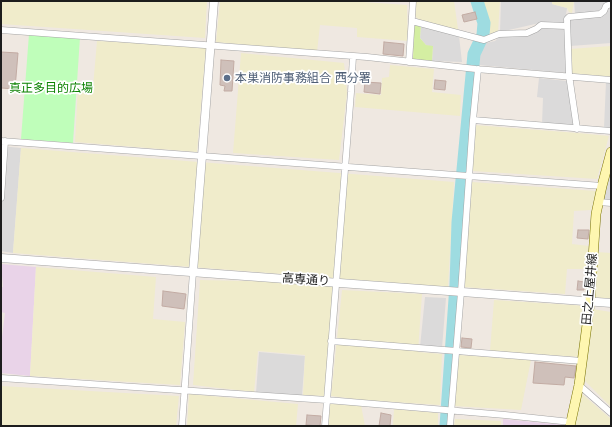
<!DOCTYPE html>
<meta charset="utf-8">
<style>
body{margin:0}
#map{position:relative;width:612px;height:427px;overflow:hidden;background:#efe8e1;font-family:"Work Sans",sans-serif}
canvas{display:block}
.frame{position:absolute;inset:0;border:2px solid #1d1d1d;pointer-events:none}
</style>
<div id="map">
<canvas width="612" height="427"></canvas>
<div class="frame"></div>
</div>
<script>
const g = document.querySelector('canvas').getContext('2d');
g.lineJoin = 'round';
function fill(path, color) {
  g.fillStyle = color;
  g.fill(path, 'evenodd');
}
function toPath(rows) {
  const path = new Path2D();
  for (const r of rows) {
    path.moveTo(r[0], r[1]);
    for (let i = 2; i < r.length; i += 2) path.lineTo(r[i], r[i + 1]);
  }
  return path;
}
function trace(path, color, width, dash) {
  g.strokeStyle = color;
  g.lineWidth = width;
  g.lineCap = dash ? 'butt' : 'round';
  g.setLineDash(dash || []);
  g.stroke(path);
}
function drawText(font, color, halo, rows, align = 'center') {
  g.font = font + ' "Work Sans","Noto Sans JP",sans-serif';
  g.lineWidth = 3.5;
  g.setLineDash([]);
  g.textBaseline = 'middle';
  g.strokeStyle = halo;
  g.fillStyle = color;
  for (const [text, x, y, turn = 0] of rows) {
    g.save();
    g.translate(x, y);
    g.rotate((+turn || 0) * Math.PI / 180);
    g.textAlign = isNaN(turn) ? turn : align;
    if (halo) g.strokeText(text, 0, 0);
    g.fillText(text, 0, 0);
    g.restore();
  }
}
fill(toPath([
 [501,1,552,1,552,4,567,8,565,22,563,24,544,22,500,32],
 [574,1,611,1,602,7,599,13,575,14],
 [611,7,611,43,570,46,568,21,571,19,601,17],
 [421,25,459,36,462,62,432,61,433,47,426,45,420,38],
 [542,27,565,29,567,73,478,65,478,57,486,43,495,41,500,36],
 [539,78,567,81,575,124,573,126,542,124,543,98,537,97],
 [606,82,611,83,611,128,604,128],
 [1,146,21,148,13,253,1,251],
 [611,164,611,201,605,200,602,196],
 [425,297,446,298,442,348,420,347],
 [259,352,305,356,302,396,256,393]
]), '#dbdada');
fill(toPath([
 [1,264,36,267,30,376,1,373,1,345,5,313,1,312,1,287,3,287],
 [503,419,565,425,565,426,503,426]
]), '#e9d3e8');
fill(toPath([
 [1,1,207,1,205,38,1,24],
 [220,1,349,1,407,5,408,41,357,37,357,28,320,25,317,52,216,42],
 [416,1,454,1,458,29,455,31,418,19,415,16],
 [483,1,500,1,498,33,488,34,489,23],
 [552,1,574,1,572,13,569,12,567,8,552,4],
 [97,41,206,47,197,152,75,142,78,87,93,87],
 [611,46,611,77,570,73,570,49],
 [241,53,344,63,347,93,339,160,233,153],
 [390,65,434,69,432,92,461,95,460,116,355,107,356,93,381,95,382,78,389,77],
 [474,125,578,133,609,136,597,179,473,171],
 [21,148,454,182,448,287,13,253],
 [472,182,596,191,591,210,574,211,572,244,589,246,586,269,567,269,565,294,463,287],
 [597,252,611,253,611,299,595,297],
 [36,267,156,277,153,319,185,322,180,385,30,376],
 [200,280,335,283,324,396,303,395,305,355,258,351,254,392,193,385],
 [342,290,422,294,418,352,442,354,440,405,363,400,331,396],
 [494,300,587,306,580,357,490,351],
 [592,309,611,312,611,407,585,381],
 [458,355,531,360,521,410,454,406],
 [1,386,179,396,176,426,1,426],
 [581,393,611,419,611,426,574,426],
 [189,394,298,404,296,426,187,426],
 [330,404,361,405,365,426,328,426],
 [394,409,438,413,438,426,393,426],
 [455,419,501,421,501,426,454,426]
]), '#f0eccb');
fill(toPath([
 [418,24,421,25,420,38,426,45,433,46,432,61,413,59,414,26]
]), '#d4eea2');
fill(toPath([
 [29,34,80,37,73,143,21,139]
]), '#bffeba');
trace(toPath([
 [446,426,456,285,458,222,474,54,483,35,484,23,477,1]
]), '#9edce1', 13);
const building = toPath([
 [475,12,477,19,464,22,462,15,475,12],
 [384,42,404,44,403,56,383,54,384,42],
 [1,52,18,53,15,89,1,88,1,52],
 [221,60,234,61,232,91,224,91,225,86,220,85,221,60],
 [435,80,446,81,445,90,434,89,435,80],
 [365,82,381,83,380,94,364,92,365,82],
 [578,230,589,230,588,239,577,238,578,230],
 [578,281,584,282,584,290,577,290,578,281],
 [163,291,186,294,184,309,162,306,163,291],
 [462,338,472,339,471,348,461,347,462,338],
 [535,362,576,366,574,378,565,377,564,385,533,383,535,362],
 [381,413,391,415,390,426,379,426,381,413],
 [307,415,321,416,320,426,306,425,307,415]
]);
fill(building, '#cfc0ba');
trace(building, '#c2aba3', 1);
const minor = toPath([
 [412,21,484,40,499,34,527,33,536,29,541,25,566,26],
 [1,30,367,57,476,69,611,80],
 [409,62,413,1],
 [473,120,611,131],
 [577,129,569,75,567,19,569,17,600,14,604,11,606,6,611,4],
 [1,141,602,186],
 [1,198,5,141],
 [599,202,611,203],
 [331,341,582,361],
 [1,378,327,400,505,415,571,422],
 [579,385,611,413],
 [182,426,193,272],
 [325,426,351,92,353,56],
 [450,426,461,292,473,120,478,69]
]);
const tertiary = toPath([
 [1,258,611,303],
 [193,272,214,1]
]);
const secondary = toPath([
 [570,426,579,385,590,302,596,214,602,186,611,152]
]);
trace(minor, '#a4a4a4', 7);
trace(tertiary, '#a4a4a4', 9);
trace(secondary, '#777100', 10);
trace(minor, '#fff', 6);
trace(tertiary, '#fff', 8);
trace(secondary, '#fef6b0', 9);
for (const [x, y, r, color] of [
 [227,78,4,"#5c6f8a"]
]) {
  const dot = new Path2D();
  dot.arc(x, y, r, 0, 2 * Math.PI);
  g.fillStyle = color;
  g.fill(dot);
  trace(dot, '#fff', 1.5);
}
drawText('12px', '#4e5e75', '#fff', [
 ["本巣消防事務組合 西分署",235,78]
], 'left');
drawText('12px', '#0d8303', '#fff', [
 ["真正多目的広場",51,88]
]);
drawText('12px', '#1d1d1d', '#fff', [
 ["高専通り",306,280,4],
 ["田之上屋井線",590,289,-85]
]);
</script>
